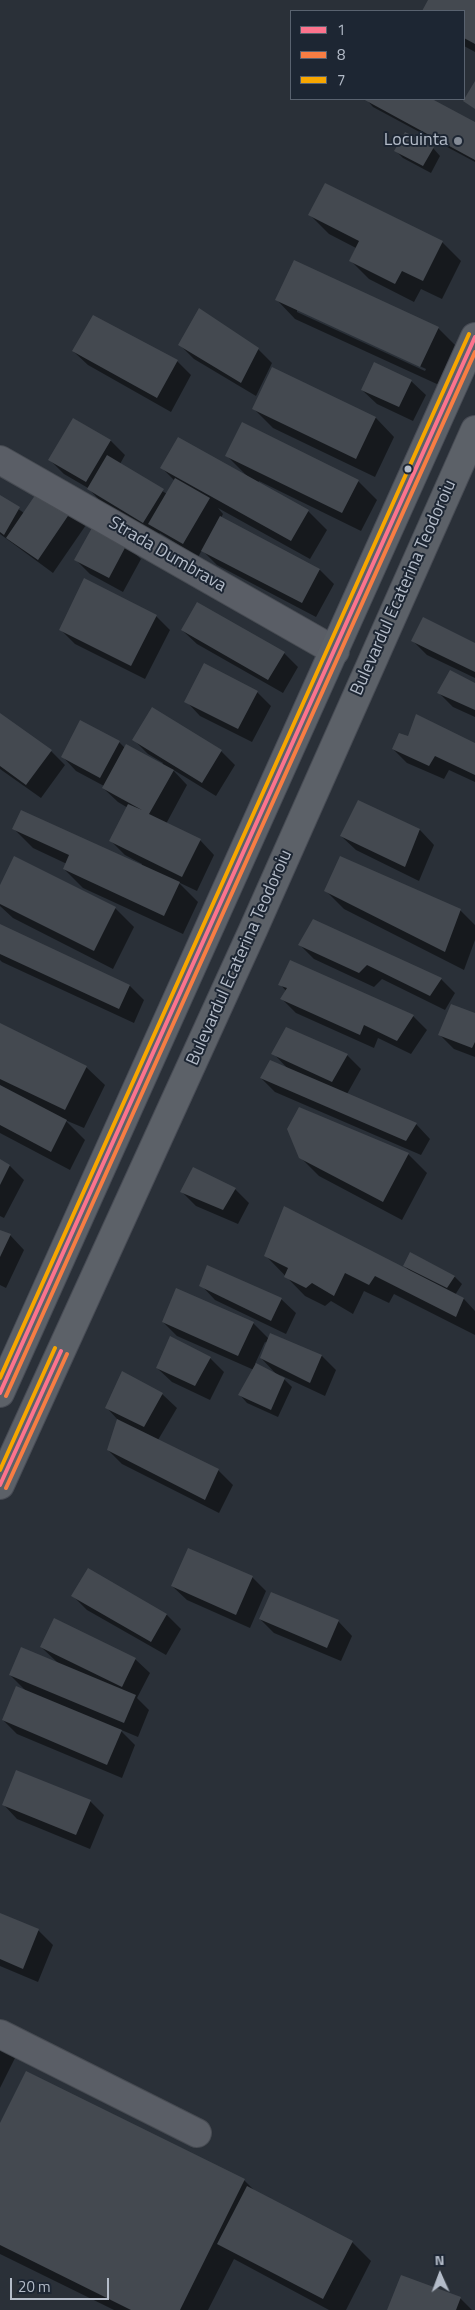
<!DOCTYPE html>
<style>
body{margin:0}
#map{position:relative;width:475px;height:2310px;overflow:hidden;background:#2a3038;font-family:"Titillium Web",sans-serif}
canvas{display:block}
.legend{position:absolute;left:290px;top:10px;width:175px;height:90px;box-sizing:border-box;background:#1d2633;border:1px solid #59626f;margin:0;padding:6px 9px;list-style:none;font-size:15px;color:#b4bcc9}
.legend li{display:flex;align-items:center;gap:10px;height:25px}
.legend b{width:25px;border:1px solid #59626f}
.north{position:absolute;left:415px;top:2250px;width:50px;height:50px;-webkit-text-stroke:4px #1d2633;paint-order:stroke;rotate:358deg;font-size:14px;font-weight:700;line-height:20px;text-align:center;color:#b4bcc9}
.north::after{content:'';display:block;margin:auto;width:18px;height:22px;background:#b4bcc9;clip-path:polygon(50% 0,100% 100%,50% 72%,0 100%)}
.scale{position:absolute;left:10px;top:2278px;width:99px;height:22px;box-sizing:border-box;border:2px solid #b4bcc9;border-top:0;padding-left:6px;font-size:15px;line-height:18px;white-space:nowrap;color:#b4bcc9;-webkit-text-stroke:4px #1d2633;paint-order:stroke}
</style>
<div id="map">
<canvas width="475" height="2310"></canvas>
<ul class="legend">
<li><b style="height:6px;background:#fc738d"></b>1</li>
<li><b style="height:6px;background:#f77d43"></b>8</li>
<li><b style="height:6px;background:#f7a600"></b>7</li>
</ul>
<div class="north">N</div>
<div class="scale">20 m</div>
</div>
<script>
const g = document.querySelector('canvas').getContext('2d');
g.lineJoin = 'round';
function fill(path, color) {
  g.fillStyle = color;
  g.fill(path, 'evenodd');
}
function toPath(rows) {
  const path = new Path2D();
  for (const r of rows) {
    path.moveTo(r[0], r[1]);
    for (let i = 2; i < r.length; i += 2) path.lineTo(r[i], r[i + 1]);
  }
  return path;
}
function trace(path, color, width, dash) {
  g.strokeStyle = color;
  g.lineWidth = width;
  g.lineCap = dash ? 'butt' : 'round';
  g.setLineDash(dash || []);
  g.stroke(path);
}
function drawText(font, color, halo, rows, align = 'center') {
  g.font = font + ' "Titillium Web",sans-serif';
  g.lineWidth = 4;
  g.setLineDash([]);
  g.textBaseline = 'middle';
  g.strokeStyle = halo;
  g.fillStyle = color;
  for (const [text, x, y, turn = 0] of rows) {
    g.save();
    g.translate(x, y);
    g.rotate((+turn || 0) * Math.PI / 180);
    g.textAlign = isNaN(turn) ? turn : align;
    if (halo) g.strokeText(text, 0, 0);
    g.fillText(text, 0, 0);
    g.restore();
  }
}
fill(toPath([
 [430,0,475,0,475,52,464,46,464,11,424,11],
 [366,99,430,99,475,123,475,162,373,107],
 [433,148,440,156,431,173,403,158,396,151],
 [325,184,442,242,461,261,442,299,421,289,414,302,369,279,350,260,356,248,329,234,310,215],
 [277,300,438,328,457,347,439,385,295,319],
 [297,309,426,369,425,371,297,312],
 [180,345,258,349,272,363,256,396,194,359],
 [73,351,177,361,191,375,171,412,88,365],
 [273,369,376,418,394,437,375,477,273,428,254,409],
 [411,381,426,395,413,421,377,404,362,390],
 [74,419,111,441,125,455,120,464,167,494,175,481,162,468,247,476,227,456,358,481,377,500,361,531,259,481,258,483,308,511,327,530,310,559,218,508,223,514,221,518,320,570,334,584,316,617,217,565,202,550,198,557,160,533,158,536,102,503,88,488,64,474,50,460],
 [0,496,24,513,71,511,86,525,53,573,0,534],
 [126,545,141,559,123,592,90,574,76,560],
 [156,616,170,630,145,679,75,644,60,629],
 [182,630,284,653,298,667,283,693,197,644],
 [413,641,475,645,475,678,427,655],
 [475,685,475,717,453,707,439,693],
 [257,692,271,706,252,742,200,716,186,701],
 [0,714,51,751,65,765,41,798,0,769],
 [409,738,475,744,475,782,449,770,444,779,407,763,393,749],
 [134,740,221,751,235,765,216,796,172,769,187,785,166,824,200,840,214,855,197,891,178,882,198,902,183,934,83,888,64,869,67,864,33,848,14,829,141,866,142,864,125,855,111,841,128,808,118,802,103,788,104,786,76,771,62,756,119,742,125,748,162,765,163,763,148,754],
 [358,801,420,830,434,845,419,881,356,850,341,836],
 [0,888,115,908,134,927,113,969,13,918,0,906],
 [325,890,460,910,475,925,475,940,464,970,344,909],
 [0,926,130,986,144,1000,134,1023,2,962,0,960],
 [300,945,441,979,455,993,445,1010,382,979,374,987,314,959],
 [280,984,413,1016,427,1030,411,1054,378,1038,374,1048,296,1013,282,999,286,991],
 [475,1015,475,1057,454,1049,440,1035],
 [0,1025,86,1067,105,1085,84,1128,65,1120,85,1140,70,1170,0,1133],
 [273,1053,347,1055,361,1069,347,1094,416,1124,430,1139,421,1155,275,1092,261,1078,288,1069],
 [300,1108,408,1154,427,1173,402,1220,319,1176,300,1157],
 [0,1161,10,1166,24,1180,4,1218,0,1216],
 [235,1189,249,1203,238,1224,196,1206,182,1192],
 [0,1231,10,1235,24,1250,6,1288,0,1285],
 [411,1254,455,1277,462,1284,455,1295,464,1299,475,1311,475,1335,394,1294,389,1303,364,1291,353,1314,331,1301,325,1306,305,1296,266,1256,410,1271,404,1266],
 [201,1285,281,1299,296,1313,286,1334,215,1300],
 [163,1322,253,1323,269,1339,270,1334,322,1356,336,1370,325,1396,280,1375,292,1387,278,1417,247,1403,240,1395,254,1370,177,1336],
 [265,1342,267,1343,261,1358,278,1376,255,1364],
 [210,1358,224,1372,210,1400,172,1382,157,1368],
 [162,1394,177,1408,158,1440,218,1470,233,1485,219,1513,122,1464,108,1450,118,1420,107,1408],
 [88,1570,167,1615,181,1629,166,1655,87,1610,73,1596],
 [252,1577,266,1591,250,1628,187,1600,172,1586],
 [260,1619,338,1621,352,1636,341,1661,274,1633],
 [41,1647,135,1659,150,1673,137,1698,149,1710,138,1737,119,1729,135,1745,122,1778,17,1734,3,1720,27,1692,10,1675,58,1663],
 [90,1801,104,1815,90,1849,17,1819,3,1804],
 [0,1915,39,1931,53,1945,38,1982,0,1966],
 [0,2042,15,2058,0,2088],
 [26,2073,244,2180,256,2192,352,2242,371,2261,346,2310,329,2310,234,2259,208,2310,114,2310,0,2254,0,2126],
 [460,2298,472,2310,389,2310]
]), '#0007');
fill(toPath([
 [428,0,475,0,475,44,464,38,464,11,422,11],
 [475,81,475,109,463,101],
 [363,99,432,99,475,122,475,160],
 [405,132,434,147,423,166,394,151],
 [325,183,443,241,423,281,402,271,395,284,349,261,359,241,308,215],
 [294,260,439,327,420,367,275,300],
 [199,308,259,348,241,383,178,345],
 [93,315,178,360,157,398,72,351],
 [374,362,412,380,399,407,361,390],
 [272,367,376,417,356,459,252,409],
 [73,418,111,440,86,482,48,460],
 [242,422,359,480,342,513,225,456],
 [178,437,309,510,291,541,160,468],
 [107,455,164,489,143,523,87,489],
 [175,478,210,498,183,544,148,524],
 [40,488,72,510,38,560,6,538],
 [0,495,20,507,4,535,0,532],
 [220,516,320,569,302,603,201,551],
 [93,526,127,544,109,578,74,560],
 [84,578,157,615,131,666,59,630],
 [197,602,285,652,268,680,181,630],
 [423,617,475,643,475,672,411,641],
 [204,663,258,691,238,729,184,702],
 [450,670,475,683,475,710,437,693],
 [152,707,222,750,202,783,132,740],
 [0,713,52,750,26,785,0,766],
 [416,714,475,743,475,775,435,756,429,766,392,749,399,733,408,736],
 [80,720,120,741,100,778,61,757],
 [126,744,174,770,149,814,201,839,182,877,109,841,128,804,142,810,102,788],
 [358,800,420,829,405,867,340,836],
 [21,810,180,882,164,916,63,869,69,855,12,829],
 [14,856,116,907,94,951,0,904,0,885],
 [340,856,461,909,445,952,324,891],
 [313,919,442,978,430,996,367,965,359,973,298,945],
 [0,924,130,985,119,1009,0,954],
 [290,960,414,1015,397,1041,364,1025,360,1035,280,999,287,988,278,985],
 [451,1004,475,1013,475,1042,472,1048,438,1035],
 [0,1023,87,1066,65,1110,0,1079],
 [286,1027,348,1054,332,1082,271,1054],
 [270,1060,417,1123,406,1141,260,1078],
 [0,1085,67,1120,51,1152,0,1125],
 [299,1107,409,1153,383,1202,299,1158,287,1129],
 [0,1159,10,1165,0,1185],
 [193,1167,236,1188,223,1210,180,1192],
 [284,1206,464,1298,456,1317,375,1276,369,1285,345,1273,334,1296,312,1283,306,1288,284,1277,288,1268,264,1256],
 [0,1230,11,1234,0,1257],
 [410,1252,455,1276,447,1288,403,1266],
 [207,1265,282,1298,271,1321,199,1286],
 [176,1288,254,1322,238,1356,162,1322],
 [270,1333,322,1355,310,1383,260,1358],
 [170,1336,211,1357,195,1386,156,1368],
 [256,1363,285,1378,271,1410,238,1395],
 [122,1371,163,1393,144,1427,105,1408],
 [117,1419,219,1469,205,1500,107,1450],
 [188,1548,253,1576,236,1615,171,1586],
 [88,1568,167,1614,151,1642,71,1596],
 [271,1592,339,1620,327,1648,259,1619],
 [54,1618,136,1658,122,1687,40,1647],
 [21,1647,136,1695,124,1723,9,1675],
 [16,1686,122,1730,107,1765,2,1720],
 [16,1770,91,1800,76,1835,2,1805],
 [0,1913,39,1929,23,1969,0,1959],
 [26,2071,245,2179,180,2310,131,2310,0,2245,0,2123],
 [247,2186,353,2241,323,2299,217,2244],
 [401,2275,461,2297,456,2310,387,2310]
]), '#444950');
const minor = toPath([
 [0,460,335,651],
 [0,2034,197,2133]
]);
const major = toPath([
 [0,1393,475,337],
 [0,1485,253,930,475,430]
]);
trace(minor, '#484c53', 30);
trace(major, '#484c55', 30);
trace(minor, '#5a5e66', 28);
trace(major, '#5c6168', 28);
trace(toPath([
 [0,1393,475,337],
 [0,1485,61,1351]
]), '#fc738d', 4);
trace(toPath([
 [6,1396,475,352],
 [6,1488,67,1354]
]), '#f77d43', 4);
trace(toPath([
 [0,1378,469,334],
 [0,1470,55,1348]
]), '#f7a600', 4);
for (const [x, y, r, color] of [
 [458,141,5,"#848b96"],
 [408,469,4.5,"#b4bcc9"]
]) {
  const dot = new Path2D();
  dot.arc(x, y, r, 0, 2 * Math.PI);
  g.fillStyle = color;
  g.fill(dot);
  trace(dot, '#1d2633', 2);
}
drawText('18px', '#b4bcc9', '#1d2633', [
 ["Locuinta",448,141]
], 'right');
drawText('18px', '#b4bcc9', '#1d2633', [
 ["Strada Dumbrava",167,555,30],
 ["Bulevardul Ecaterina Teodoroiu",404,588,-66],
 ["Bulevardul Ecaterina Teodoroiu",240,958,-66]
]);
</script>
